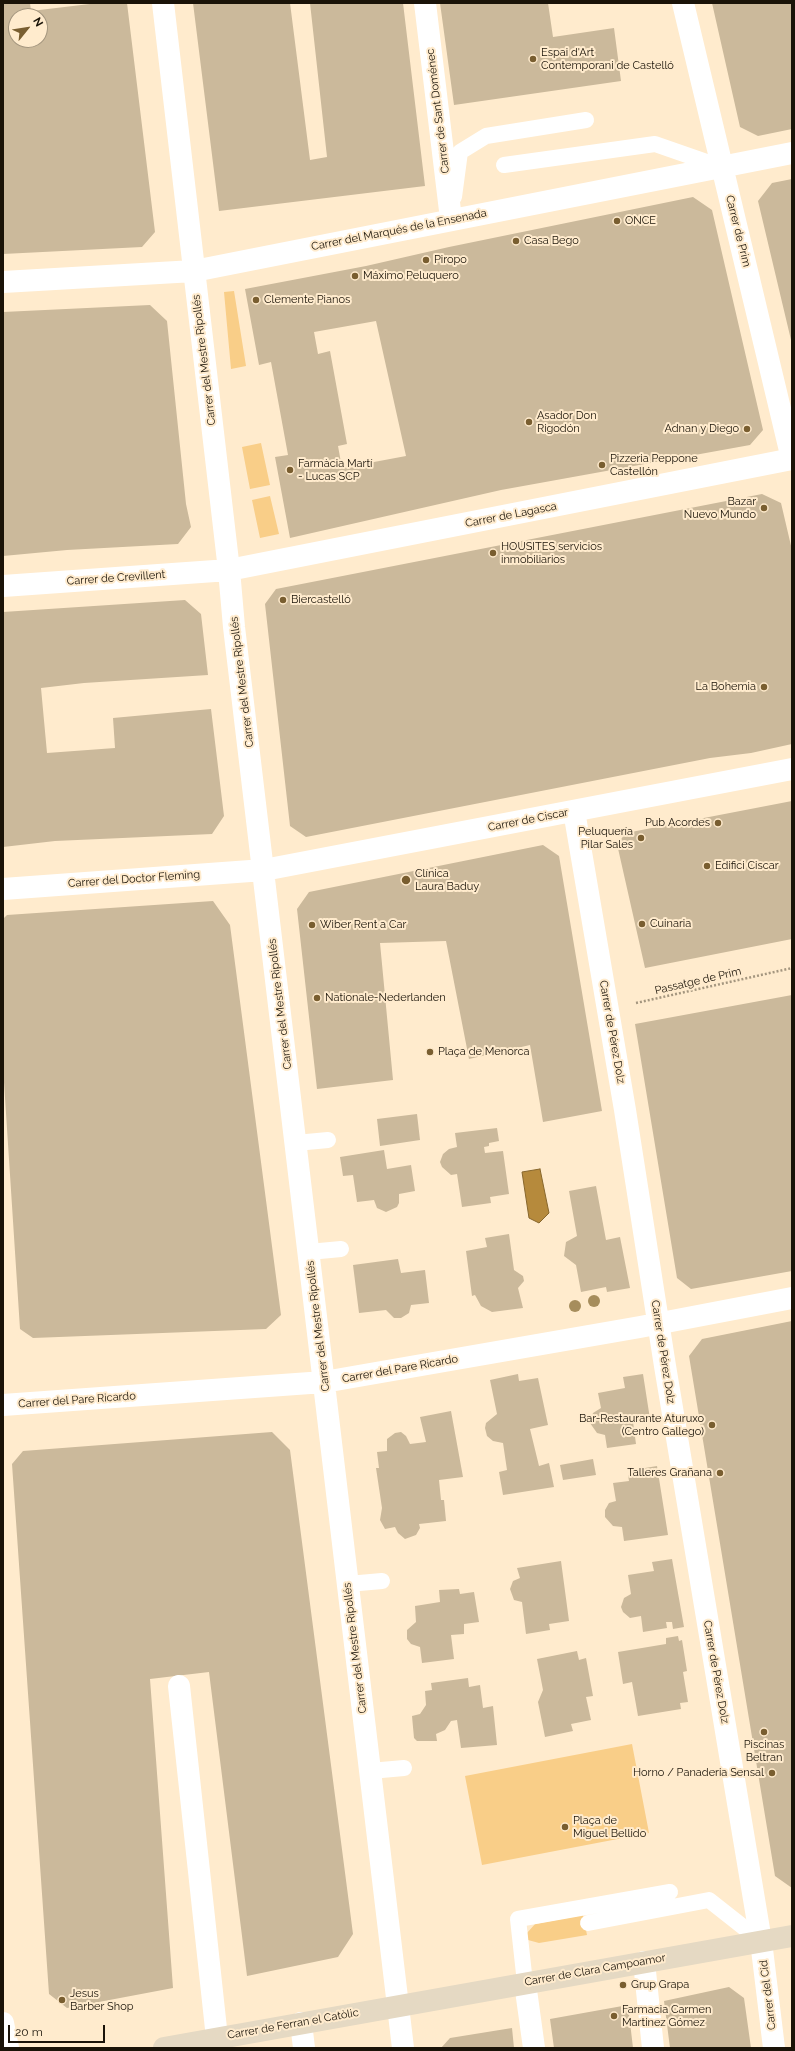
<!DOCTYPE html>
<meta charset="utf-8">
<style>
body{margin:0}
#map{position:relative;width:795px;height:2051px;overflow:hidden;background:#ffebcd;font-family:Raleway,sans-serif}
canvas{display:block}
.frame{position:absolute;inset:0;border:4px solid #1a1308;pointer-events:none}
.north{position:absolute;left:8px;top:8px;width:40px;height:40px;box-sizing:border-box;background:#ffebcd;border:1px solid #a3957e;border-radius:50%;rotate:60deg;font-size:11px;font-weight:700;line-height:16px;text-align:center;color:#1a1308}
.north::after{content:'';display:block;margin:auto;width:14px;height:18px;background:#795e30;clip-path:polygon(50% 0,100% 100%,50% 72%,0 100%)}
.scale{position:absolute;left:8px;top:2025px;width:97px;height:18px;box-sizing:border-box;border:2px solid #1a1308;border-top:0;padding-left:5px;font-size:12px;line-height:14px;white-space:nowrap;color:#1a1308;-webkit-text-stroke:3px #ffebcd;paint-order:stroke}
</style>
<div id="map">
<canvas width="795" height="2051"></canvas>
<div class="frame"></div>
<div class="north">N</div>
<div class="scale">20 m</div>
</div>
<script>
const g = document.querySelector('canvas').getContext('2d');
g.lineJoin = 'round';
function fill(path, color) {
  g.fillStyle = color;
  g.fill(path, 'evenodd');
}
function toPath(rows) {
  const path = new Path2D();
  for (const r of rows) {
    path.moveTo(r[0], r[1]);
    for (let i = 2; i < r.length; i += 2) path.lineTo(r[i], r[i + 1]);
  }
  return path;
}
function trace(path, color, width, dash) {
  g.strokeStyle = color;
  g.lineWidth = width;
  g.lineCap = dash ? 'butt' : 'round';
  g.setLineDash(dash || []);
  g.stroke(path);
}
function drawText(font, color, halo, rows, align = 'center') {
  g.font = font + ' Raleway,sans-serif';
  g.lineWidth = 4;
  g.setLineDash([]);
  g.textBaseline = 'middle';
  g.strokeStyle = halo;
  g.fillStyle = color;
  for (const [text, x, y, turn = 0] of rows) {
    g.save();
    g.translate(x, y);
    g.rotate((+turn || 0) * Math.PI / 180);
    g.textAlign = isNaN(turn) ? turn : align;
    if (halo) g.strokeText(text, 0, 0);
    g.fillText(text, 0, 0);
    g.restore();
  }
}
fill(toPath([
 [234,291,246,366,231,369,224,292],
 [261,443,270,485,250,489,242,447],
 [270,496,279,534,260,538,252,500],
 [632,1744,649,1833,482,1865,465,1776],
 [583,1915,587,1935,539,1943,528,1940,527,1933,535,1924]
]), '#f9ce88');
const water = toPath([
 [540,1169,549,1213,539,1223,529,1218,522,1172,540,1169]
]);
fill(water, '#b68a3c');
trace(water, '#87662c', 1);
fill(toPath([
 [3,3,30,3,31,11,98,3,127,3,155,232,142,247,3,254],
 [16,16,40,16,40,40,16,40],
 [193,3,290,3,310,160,327,157,310,3,403,3,425,186,219,211],
 [440,3,548,3,553,37,614,28,621,81,454,105],
 [712,3,792,3,792,129,758,136,740,127],
 [792,179,792,340,791,340,758,201,772,183],
 [693,197,712,210,763,430,750,445,501,490,290,538,275,457,288,455,271,362,259,365,245,289,366,266,449,247],
 [376,321,406,456,342,468,338,446,347,444,330,351,318,354,314,332],
 [150,305,167,321,186,504,191,527,178,544,67,550,3,556,3,312],
 [762,494,781,503,792,550,792,744,751,753,710,758,306,837,290,826,265,604,276,589],
 [185,600,201,614,208,675,84,683,41,688,47,753,115,748,113,718,211,709,224,816,212,834,55,841,3,847,3,612],
 [792,801,792,939,645,968,617,844,626,833],
 [543,845,559,856,602,1111,543,1122,530,1045,469,1059,446,941,380,943,393,1080,317,1089,297,909,309,892],
 [213,901,230,925,281,1315,266,1329,33,1338,20,1329,3,1067,3,919,7,915],
 [792,995,792,1271,691,1289,677,1278,635,1024],
 [417,1114,420,1140,380,1146,377,1119],
 [497,1128,499,1141,489,1143,489,1146,484,1147,485,1153,503,1151,509,1194,490,1197,491,1203,462,1207,457,1174,451,1175,442,1167,440,1162,443,1154,449,1149,457,1147,455,1133],
 [384,1150,387,1169,411,1165,415,1191,399,1194,399,1203,397,1207,386,1212,377,1208,374,1200,357,1202,353,1175,343,1176,340,1157],
 [596,1186,606,1240,620,1237,630,1288,607,1292,606,1287,581,1292,576,1265,564,1256,566,1242,577,1236,569,1191],
 [509,1234,514,1270,523,1276,524,1281,518,1288,523,1308,492,1312,481,1306,475,1295,472,1296,466,1251,487,1247,485,1238],
 [398,1259,401,1273,425,1270,429,1303,411,1305,409,1313,401,1318,394,1318,386,1310,359,1313,353,1265],
 [792,1321,792,1888,775,1876,689,1356,702,1339],
 [518,1374,519,1381,538,1378,548,1425,530,1429,539,1466,549,1463,554,1487,503,1495,499,1472,507,1470,503,1443,493,1441,487,1436,485,1428,486,1423,497,1414,490,1380],
 [643,1374,650,1419,633,1422,636,1444,607,1448,605,1435,597,1433,590,1423,593,1413,601,1408,598,1393,625,1388,623,1377],
 [451,1411,463,1477,439,1480,441,1500,444,1500,446,1521,419,1524,420,1528,416,1535,405,1539,398,1533,395,1527,385,1529,380,1520,382,1508,376,1468,379,1468,377,1452,387,1451,387,1439,395,1433,401,1432,406,1436,410,1444,426,1442,420,1417],
 [272,1432,290,1450,353,1934,338,1957,247,1976,209,1672,150,1679,173,1988,67,2008,49,1994,12,1464,23,1451],
 [593,1459,596,1475,563,1480,560,1465],
 [657,1466,668,1535,624,1541,622,1527,613,1526,605,1517,605,1510,609,1503,616,1501,613,1483,629,1481,628,1475,639,1473,639,1469],
 [672,1559,684,1627,673,1629,672,1622,666,1622,667,1628,643,1632,641,1616,630,1618,623,1612,621,1607,624,1598,631,1594,628,1575,654,1571,652,1562],
 [561,1561,569,1621,549,1624,550,1630,526,1634,522,1602,514,1600,510,1589,513,1581,520,1578,517,1568],
 [459,1589,460,1594,474,1592,479,1622,464,1624,464,1634,451,1635,454,1659,422,1663,420,1647,411,1644,407,1639,407,1630,416,1622,415,1606,440,1602,439,1590],
 [678,1636,679,1641,682,1640,687,1671,683,1672,688,1702,680,1703,681,1709,638,1716,632,1682,623,1684,618,1652,666,1644,666,1638],
 [577,1651,579,1660,586,1658,593,1696,586,1697,591,1720,571,1724,573,1731,545,1737,538,1702,543,1690,537,1659],
 [468,1678,469,1687,480,1685,483,1708,493,1706,497,1745,461,1748,457,1720,451,1721,445,1730,436,1734,437,1741,417,1741,414,1738,412,1716,420,1714,426,1705,425,1691,432,1690,431,1683],
 [729,1987,744,1998,751,2048,670,2048,664,2001],
 [628,2005,633,2048,554,2048,550,2019],
 [512,2028,514,2048,441,2048,450,2038]
]), '#cbb99b');
trace(toPath([
 [636,1003,792,968]
]), '#a4967f', 2.5, [2, 2]);
trace(toPath([
 [504,165,655,144,721,167],
 [454,197,460,152,486,136,586,120],
 [296,1143,328,1140],
 [309,1252,341,1249],
 [348,1584,382,1581],
 [370,1771,404,1768],
 [588,1923,709,1900,761,1941],
 [525,1983,518,1919,670,1892]
]), '#fff', 16);
trace(toPath([
 [163,3,229,570,234,627,403,2048],
 [425,3,451,219],
 [683,3,792,459],
 [3,282,194,271,792,153],
 [3,586,229,570,792,459],
 [574,811,625,1110,665,1366,761,1941,774,2048],
 [3,889,264,870,792,769],
 [3,1405,324,1382,640,1327,792,1298],
 [179,1686,217,2038],
 [644,1962,653,2048],
 [525,1983,534,2048],
 [3,2023,8,2048],
 [301,2023,304,2048]
]), '#fff', 22);
trace(toPath([
 [164,2048,792,1936]
]), '#e5d9c3', 22);
g.fillStyle = '#a68d5c';
for (const [x, y] of [
 [594,1301],
 [575,1306]
]) {
  g.beginPath();
  g.arc(x, y, 6, 0, 2 * Math.PI);
  g.fill();
}
for (const [x, y, r, color] of [
 [533,59,4,"#795e30"],
 [617,221,4,"#795e30"],
 [516,241,4,"#795e30"],
 [426,260,4,"#795e30"],
 [355,276,4,"#795e30"],
 [256,300,4,"#795e30"],
 [529,422,4,"#795e30"],
 [747,429,4,"#795e30"],
 [602,465,4,"#795e30"],
 [290,470,4,"#795e30"],
 [764,508,4,"#795e30"],
 [493,553,4,"#795e30"],
 [283,600,4,"#795e30"],
 [764,687,4,"#795e30"],
 [718,823,4,"#795e30"],
 [641,838,4,"#795e30"],
 [707,866,4,"#795e30"],
 [406,880,5,"#795e30"],
 [642,924,4,"#795e30"],
 [312,925,4,"#795e30"],
 [317,998,4,"#795e30"],
 [430,1052,4,"#795e30"],
 [712,1425,4,"#795e30"],
 [720,1473,4,"#795e30"],
 [764,1732,4,"#795e30"],
 [772,1773,4,"#795e30"],
 [565,1827,4,"#795e30"],
 [623,1985,4,"#795e30"],
 [62,2000,4,"#795e30"],
 [614,2016,4,"#795e30"]
]) {
  const dot = new Path2D();
  dot.arc(x, y, r, 0, 2 * Math.PI);
  g.fillStyle = color;
  g.fill(dot);
  trace(dot, '#ffebcd', 1.5);
}
drawText('11px', '#1a1308', '#ffebcd', [
 ["Espai d'Art",541,53],
 ["Contemporani de Castelló",541,66],
 ["ONCE",625,221],
 ["Casa Bego",524,241],
 ["Piropo",434,260],
 ["Máximo Peluquero",363,276],
 ["Clemente Pianos",264,300],
 ["Asador Don",537,416],
 ["Rigodón",537,429],
 ["Adnan y Diego",739,429,"right"],
 ["Pizzeria Peppone",610,459],
 ["Castellón",610,472],
 ["Farmàcia Martí",298,464],
 ["- Lucas SCP",298,477],
 ["Bazar",756,502,"right"],
 ["Nuevo Mundo",756,515,"right"],
 ["HOUSITES servicios",501,547],
 ["inmobiliarios",501,560],
 ["Biercastelló",291,600],
 ["La Bohemia",756,687,"right"],
 ["Pub Acordes",710,823,"right"],
 ["Peluquería",633,832,"right"],
 ["Pilar Sales",633,845,"right"],
 ["Edifici Ciscar",715,866],
 ["Clínica",415,874],
 ["Laura Baduy",415,887],
 ["Cuinaria",650,924],
 ["Wiber Rent a Car",320,925],
 ["Nationale-Nederlanden",325,998],
 ["Plaça de Menorca",438,1052],
 ["Bar-Restaurante Aturuxo",704,1419,"right"],
 ["(Centro Gallego)",704,1432,"right"],
 ["Talleres Grañana",712,1473,"right"],
 ["Piscinas",764,1745,"center"],
 ["Beltran",764,1758,"center"],
 ["Horno / Panaderia Sensal",764,1773,"right"],
 ["Plaça de",573,1821],
 ["Miguel Bellido",573,1834],
 ["Grup Grapa",631,1985],
 ["Jesus",70,1994],
 ["Barber Shop",70,2007],
 ["Farmacia Carmen",622,2010],
 ["Martinez Gómez",622,2023]
], 'left');
drawText('11px', '#1a1308', '#ffebcd', [
 ["Carrer de Sant Doménec",438,111,-97],
 ["Carrer del Marqués de la Ensenada",399,230,-11],
 ["Carrer de Prim",738,231,76],
 ["Carrer del Mestre Ripollés",204,360,-97],
 ["Carrer de Lagasca",511,515,-11],
 ["Carrer de Crevillent",116,578,-4],
 ["Carrer del Mestre Ripollés",242,682,-97],
 ["Carrer de Ciscar",528,820,-11],
 ["Carrer del Doctor Fleming",134,879,-4],
 ["Passatge de Prim",698,981,-13],
 ["Carrer del Mestre Ripollés",280,1004,-97],
 ["Carrer de Pérez Dolz",612,1032,80],
 ["Carrer del Mestre Ripollés",318,1326,-97],
 ["Carrer de Pérez Dolz",663,1352,81],
 ["Carrer del Pare Ricardo",400,1369,-10],
 ["Carrer del Pare Ricardo",77,1400,-4],
 ["Carrer del Mestre Ripollés",355,1648,-97],
 ["Carrer de Pérez Dolz",716,1672,80],
 ["Carrer de Clara Campoamor",595,1970,-10],
 ["Carrer del Cid",768,1995,-97],
 ["Carrer de Ferran el Catòlic",293,2024,-10]
]);
</script>
